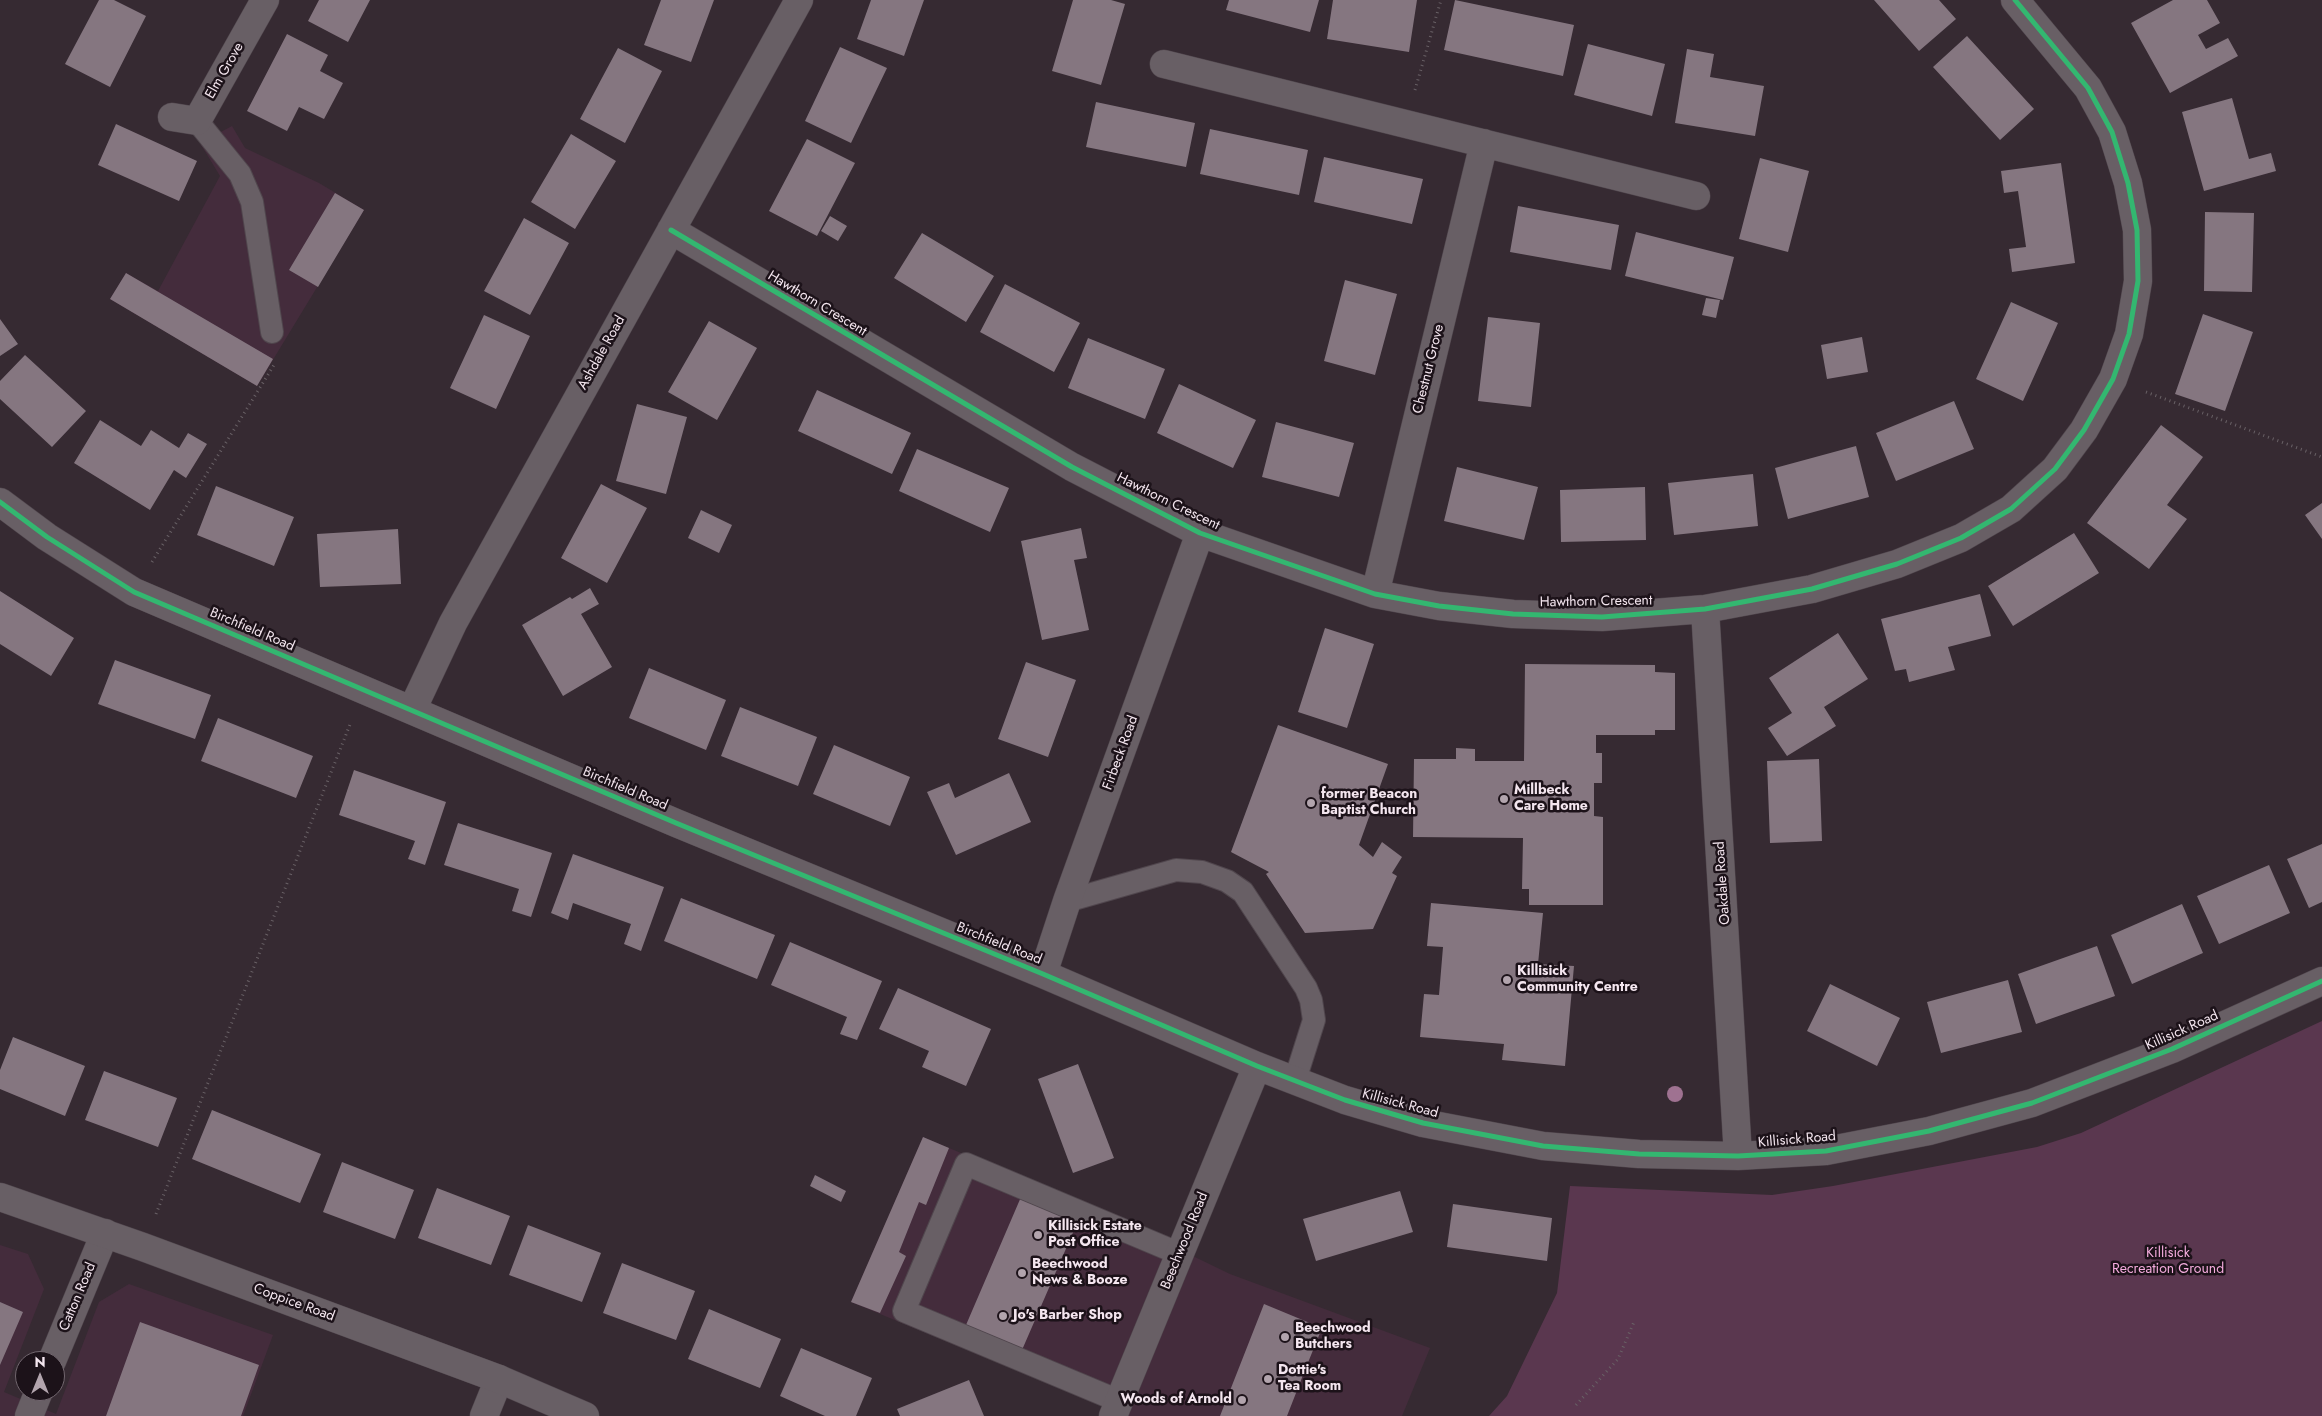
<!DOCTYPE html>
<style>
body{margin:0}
#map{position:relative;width:2322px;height:1416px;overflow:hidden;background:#362a32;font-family:Jost,sans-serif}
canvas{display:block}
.north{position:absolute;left:15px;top:1351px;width:50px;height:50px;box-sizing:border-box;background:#1c1219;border:1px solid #72676f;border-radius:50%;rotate:0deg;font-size:14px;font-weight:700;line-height:20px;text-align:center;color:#f4e6ef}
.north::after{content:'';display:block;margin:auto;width:18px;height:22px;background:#b2a4ad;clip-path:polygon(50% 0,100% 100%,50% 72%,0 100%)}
</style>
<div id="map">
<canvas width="2322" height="1416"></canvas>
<div class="north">N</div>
</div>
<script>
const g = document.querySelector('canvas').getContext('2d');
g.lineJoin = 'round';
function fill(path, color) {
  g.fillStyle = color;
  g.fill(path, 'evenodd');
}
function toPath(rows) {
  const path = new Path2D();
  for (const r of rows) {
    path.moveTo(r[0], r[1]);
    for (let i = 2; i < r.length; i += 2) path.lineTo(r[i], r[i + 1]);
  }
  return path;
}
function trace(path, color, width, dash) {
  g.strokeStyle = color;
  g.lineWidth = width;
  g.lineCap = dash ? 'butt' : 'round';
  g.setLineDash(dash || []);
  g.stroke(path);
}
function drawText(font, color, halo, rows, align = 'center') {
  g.font = font + ' Jost,sans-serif';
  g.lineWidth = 5;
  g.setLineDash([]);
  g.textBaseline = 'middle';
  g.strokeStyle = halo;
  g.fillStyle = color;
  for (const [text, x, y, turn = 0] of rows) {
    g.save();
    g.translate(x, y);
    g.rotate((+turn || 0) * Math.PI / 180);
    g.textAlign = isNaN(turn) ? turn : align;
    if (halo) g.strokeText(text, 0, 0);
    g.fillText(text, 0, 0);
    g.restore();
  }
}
fill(toPath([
 [232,126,245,148,319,183,364,210,257,386,110,299,126,273,158,291,220,176,200,143],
 [923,1137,1108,1215,1230,1274,1430,1348,1402,1416,1127,1416,851,1302],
 [0,1245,28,1254,44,1289,4,1392,56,1414,99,1302,129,1284,273,1335,243,1416,0,1416]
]), '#442c3c');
fill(toPath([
 [2322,1021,2322,1416,1489,1416,1507,1396,1557,1293,1570,1186,1772,1195,1833,1186,2037,1147,2081,1133]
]), '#5a374f');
fill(toPath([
 [99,0,114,0,146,16,110,87,65,64],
 [319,0,370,0,348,42,308,21],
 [661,0,714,0,691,62,644,45],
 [871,0,924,0,904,56,857,39],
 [1073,0,1111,0,1125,4,1101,85,1052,71],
 [1229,0,1319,0,1310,32,1226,10],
 [1333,0,1417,0,1409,52,1327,39],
 [1455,0,1574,25,1563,76,1444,50],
 [1874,0,1939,0,1956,19,1919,51],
 [2173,0,2207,0,2220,23,2198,35,2206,49,2228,38,2238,56,2170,93,2131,23],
 [287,34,328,55,320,71,343,83,324,119,299,107,287,131,247,111],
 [1967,36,2034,109,2000,140,1933,67],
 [1588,44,1665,64,1652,116,1574,95],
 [840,47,887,68,851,143,805,121],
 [618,48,662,71,625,143,580,119],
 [1687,49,1714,54,1710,77,1764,86,1755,136,1675,123],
 [2232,98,2249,159,2271,153,2276,171,2204,191,2182,112],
 [1096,102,1195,123,1186,167,1086,147],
 [116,124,197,161,179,201,98,165],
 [1210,129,1308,150,1299,195,1200,174],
 [571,134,616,161,575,229,531,202],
 [807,139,855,163,817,236,769,211],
 [1324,157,1423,179,1412,224,1314,202],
 [1760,158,1809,171,1788,252,1739,239],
 [2061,163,2075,263,2012,272,2009,249,2026,247,2018,191,2004,193,2001,171],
 [335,193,364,210,318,287,289,270],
 [1518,206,1619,225,1611,270,1510,252],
 [2205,212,2254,213,2252,292,2204,291],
 [830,216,847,226,838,241,821,231],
 [524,218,569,243,530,315,484,291],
 [1636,232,1734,257,1723,300,1625,276],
 [922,233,994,276,966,322,894,278],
 [126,273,273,359,257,386,110,299],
 [1345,280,1397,294,1375,375,1324,361],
 [1005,284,1080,323,1054,372,980,332],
 [1706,298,1720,300,1716,318,1702,315],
 [2011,302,2058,323,2023,401,1976,379],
 [2203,314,2253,332,2225,411,2175,394],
 [484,315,530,336,496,409,450,388],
 [1488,317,1540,323,1531,407,1478,401],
 [0,319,18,344,0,356],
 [709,321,757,348,717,420,668,392],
 [1862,337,1868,372,1827,379,1821,345],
 [1088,338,1165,369,1145,419,1068,388],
 [25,355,86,411,52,447,0,399,0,381],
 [1179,384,1256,420,1233,468,1157,433],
 [817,390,911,433,892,474,798,431],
 [1954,401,1974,449,1896,481,1876,433],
 [637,404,687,417,666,494,616,481],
 [100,420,141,446,151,430,179,448,188,433,207,444,186,478,174,470,150,510,74,463],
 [1276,422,1354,443,1339,497,1262,477],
 [2161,425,2203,457,2167,505,2187,519,2149,569,2087,523],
 [1856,446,1869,497,1788,519,1775,468],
 [917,449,1009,488,990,532,899,491],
 [1457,467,1538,487,1524,540,1444,521],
 [1753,474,1758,526,1674,535,1668,483],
 [601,484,647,508,607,583,561,558],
 [216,486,294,517,274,566,197,535],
 [1645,487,1646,540,1561,542,1560,490],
 [2322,503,2322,539,2305,515],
 [701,510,732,525,719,553,688,538],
 [1081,528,1087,558,1074,560,1089,630,1042,640,1021,541],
 [398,529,401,584,320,587,317,534],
 [2074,533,2099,573,2013,626,1988,586],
 [590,588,599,604,581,614,612,667,563,696,522,625,570,597,572,599],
 [0,591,74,638,51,676,0,644],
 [1980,594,1991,636,1948,647,1955,670,1909,682,1906,669,1895,671,1881,619],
 [1325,628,1374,644,1347,728,1298,712],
 [1838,633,1868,679,1824,707,1836,726,1787,756,1768,728,1792,713,1769,678],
 [115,660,211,695,195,739,98,704],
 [1026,662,1076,680,1048,757,998,739],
 [1525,664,1655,665,1655,672,1675,673,1675,730,1655,730,1655,735,1596,735,1596,753,1602,753,1602,783,1594,783,1594,816,1603,817,1603,905,1529,905,1529,889,1522,889,1523,838,1413,837,1414,759,1456,759,1456,748,1475,749,1475,761,1524,761],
 [649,668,726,700,706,750,629,718],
 [740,707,817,737,798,786,721,756],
 [218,718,313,756,296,798,201,761],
 [1278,725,1388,764,1359,845,1373,857,1382,842,1402,857,1392,873,1397,876,1373,929,1305,933,1266,874,1269,872,1231,852],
 [834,745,910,777,890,826,813,794],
 [1819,759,1822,841,1770,843,1767,761],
 [354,770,446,802,425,865,408,859,415,841,339,815],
 [1009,773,1031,822,956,855,927,792,949,783,955,798],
 [458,823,552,853,531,917,512,911,519,889,444,865],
 [2322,844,2322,902,2309,908,2287,859],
 [573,854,664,887,641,951,624,944,631,924,573,903,568,920,551,913],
 [2269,865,2290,913,2219,944,2197,896],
 [681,898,775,935,757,979,664,941],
 [1431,903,1543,913,1538,964,1574,966,1565,1066,1502,1060,1504,1044,1420,1037,1424,994,1439,995,1443,947,1427,946],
 [2182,904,2203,953,2132,984,2111,935],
 [790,942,882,981,857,1040,840,1034,847,1017,771,985],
 [2097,946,2115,996,2036,1024,2018,974],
 [2008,980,2022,1032,1941,1053,1927,1002],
 [1830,984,1900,1018,1877,1066,1807,1031],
 [898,988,991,1029,966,1086,922,1067,929,1051,879,1029],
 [13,1037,85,1066,65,1116,0,1089,0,1070],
 [1078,1064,1114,1158,1073,1173,1038,1079],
 [104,1071,177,1098,158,1147,85,1120],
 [212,1110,321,1154,300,1203,192,1159],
 [923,1137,949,1148,926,1205,919,1202,899,1252,906,1256,880,1313,851,1302],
 [342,1162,414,1190,395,1239,323,1212],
 [815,1175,846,1191,841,1202,810,1186],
 [437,1188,510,1216,491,1265,418,1238],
 [1400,1191,1413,1232,1316,1261,1303,1219],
 [1021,1197,1078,1221,1022,1350,966,1325],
 [1453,1204,1552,1218,1547,1261,1447,1247],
 [528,1225,601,1253,582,1302,509,1275],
 [622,1263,695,1291,676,1340,603,1313],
 [0,1302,23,1312,0,1365],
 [1264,1304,1322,1328,1305,1370,1287,1416,1220,1416],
 [709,1309,781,1339,760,1388,688,1359],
 [140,1322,259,1365,241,1416,106,1416],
 [801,1348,872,1378,856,1416,825,1416,780,1396],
 [969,1380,984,1416,900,1416,897,1409]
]), '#857680');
const service = toPath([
 [197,121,240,174,252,202,272,332],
 [1067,901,1176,870,1202,872,1227,881,1243,892,1306,988,1311,1000,1314,1020,1295,1080],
 [1119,1401,904,1311,966,1164,1180,1254]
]);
const minor = toPath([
 [1164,64,1696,196],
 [172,117,197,121,265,0],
 [671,230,1072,467,1200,533,1375,594,1439,606,1513,614,1602,617,1705,609,1812,589,1897,564,1961,538,2011,509,2055,469,2084,430,2113,379,2129,334,2138,281,2137,230,2128,183,2112,132,2088,88,2015,0],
 [0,502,47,537,134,592,676,823,1043,974,1257,1066,1345,1100,1423,1123,1543,1146,1639,1154,1738,1156,1826,1151,1929,1131,2032,1103,2172,1049,2322,981],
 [1375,594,1484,143],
 [1705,609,1738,1156],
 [412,710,453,623,799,0],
 [1043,974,1067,901,1200,533],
 [52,1361,105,1233],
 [29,1416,39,1391],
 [484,1416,499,1379],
 [1113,1416,1257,1066]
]);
const tertiary = toPath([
 [0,1197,143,1247,499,1379,585,1416]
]);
trace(service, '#50464d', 24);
trace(minor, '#50464d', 29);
trace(tertiary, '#50464d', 29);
trace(toPath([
 [1415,90,1441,0],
 [2146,392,2322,457],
 [152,562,274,365],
 [156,1214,351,722],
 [1576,1405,1618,1359,1634,1322]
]), '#696166', 3, [1, 4]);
trace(service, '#685f65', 22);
trace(minor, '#685f65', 28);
trace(tertiary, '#685f65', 28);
trace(toPath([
 [671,230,1072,467,1200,533,1375,594,1439,606,1513,614,1602,617,1705,609,1812,589,1897,564,1961,538,2011,509,2055,469,2084,430,2113,379,2129,334,2138,281,2137,230,2128,183,2112,132,2088,88,2015,0],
 [0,502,47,537,134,592,676,823,1043,974,1257,1066,1345,1100,1423,1123,1543,1146,1639,1154,1738,1156,1826,1151,1929,1131,2032,1103,2172,1049,2322,981]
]), '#33b770', 5);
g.fillStyle = '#9f7291';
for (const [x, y] of [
 [1675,1094]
]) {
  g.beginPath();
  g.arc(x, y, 8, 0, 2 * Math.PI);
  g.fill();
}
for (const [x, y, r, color] of [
 [1504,799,5,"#b2a4ad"],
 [1311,803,5,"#b2a4ad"],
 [1507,980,5,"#b2a4ad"],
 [1038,1235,5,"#b2a4ad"],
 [1022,1273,5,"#b2a4ad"],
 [1003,1316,5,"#b2a4ad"],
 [1285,1337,5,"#b2a4ad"],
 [1268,1379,5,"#b2a4ad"],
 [1242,1400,5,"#b2a4ad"]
]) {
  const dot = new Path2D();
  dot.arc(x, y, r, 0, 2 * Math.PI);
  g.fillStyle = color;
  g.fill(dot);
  trace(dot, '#1c1219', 2);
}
drawText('14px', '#f4e6ef', '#1c1219', [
 ["Elm Grove",225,71,-60],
 ["Hawthorn Crescent",817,304,31],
 ["Ashdale Road",602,353,-61],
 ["Chestnut Grove",1429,369,-76],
 ["Hawthorn Crescent",1168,502,26],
 ["Hawthorn Crescent",1596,602,-1],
 ["Birchfield Road",252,630,23],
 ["Firbeck Road",1121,753,-70],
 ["Birchfield Road",625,789,23],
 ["Oakdale Road",1723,883,-94],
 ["Birchfield Road",999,944,22],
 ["Killisick Road",2182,1031,-24],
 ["Killisick Road",1400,1104,15],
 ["Killisick Road",1797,1140,-5],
 ["Beechwood Road",1185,1241,-68],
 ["Catton Road",78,1297,-67],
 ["Coppice Road",294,1303,20]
]);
drawText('bold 14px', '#f4e6ef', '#1c1219', [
 ["Millbeck",1514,791],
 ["Care Home",1514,807],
 ["former Beacon",1321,795],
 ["Baptist Church",1321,811],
 ["Killisick",1517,972],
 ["Community Centre",1517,988],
 ["Killisick Estate",1048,1227],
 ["Post Office",1048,1243],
 ["Beechwood",1032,1265],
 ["News & Booze",1032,1281],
 ["Jo's Barber Shop",1013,1316],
 ["Beechwood",1295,1329],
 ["Butchers",1295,1345],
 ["Dottie's",1278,1371],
 ["Tea Room",1278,1387],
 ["Woods of Arnold",1232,1400,"right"]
], 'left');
drawText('14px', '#f5acde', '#1c1219', [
 ["Killisick",2168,1254],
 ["Recreation Ground",2168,1270]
]);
</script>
